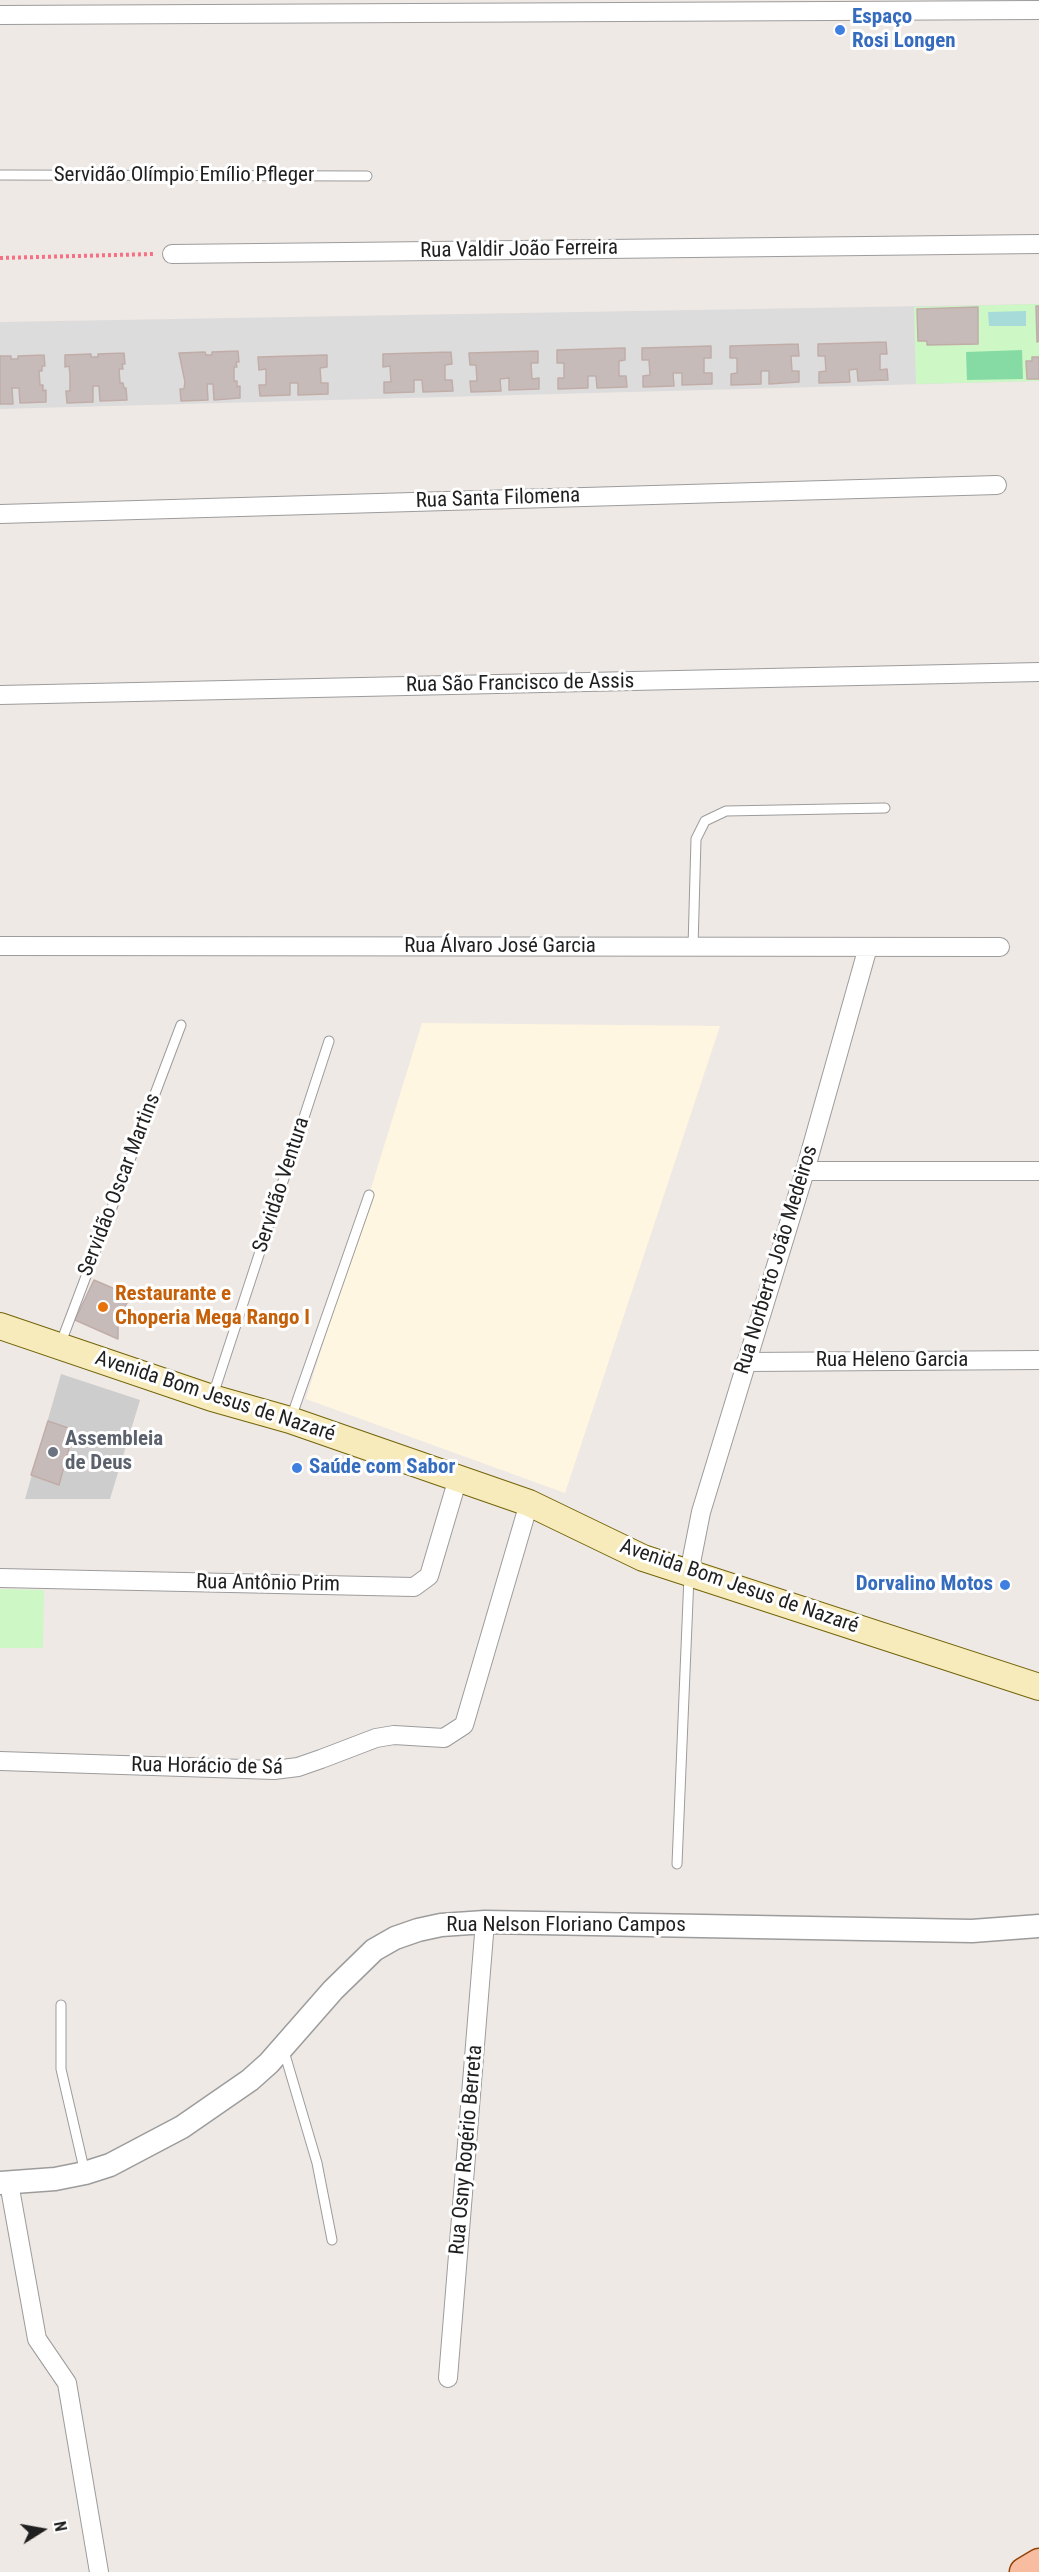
<!DOCTYPE html>
<meta charset="utf-8">
<style>
body{margin:0}
#map{position:relative;width:1039px;height:2572px;overflow:hidden;background:#efe9e5;font-family:"Roboto Condensed",sans-serif}
canvas{display:block}
.north{position:absolute;left:12px;top:2500px;width:60px;height:60px;-webkit-text-stroke:4px #fff;paint-order:stroke;rotate:79deg;font-size:16px;font-weight:700;line-height:24px;text-align:center;color:#1f1f1f}
.north::after{content:'';display:block;margin:auto;width:21px;height:27px;background:#1f1f1f;clip-path:polygon(50% 0,100% 100%,50% 72%,0 100%)}
</style>
<div id="map">
<canvas width="1039" height="2572"></canvas>
<div class="north">N</div>
</div>
<script>
const g = document.querySelector('canvas').getContext('2d');
g.lineJoin = 'round';
function fill(path, color) {
  g.fillStyle = color;
  g.fill(path, 'evenodd');
}
function toPath(rows) {
  const path = new Path2D();
  for (const r of rows) {
    path.moveTo(r[0], r[1]);
    for (let i = 2; i < r.length; i += 2) path.lineTo(r[i], r[i + 1]);
  }
  return path;
}
function trace(path, color, width, dash) {
  g.strokeStyle = color;
  g.lineWidth = width;
  g.lineCap = dash ? 'butt' : 'round';
  g.setLineDash(dash || []);
  g.stroke(path);
}
function drawText(font, color, halo, rows, align = 'center') {
  g.font = font + ' "Roboto Condensed",sans-serif';
  g.lineWidth = 6;
  g.setLineDash([]);
  g.textBaseline = 'middle';
  g.strokeStyle = halo;
  g.fillStyle = color;
  for (const [text, x, y, turn = 0] of rows) {
    g.save();
    g.translate(x, y);
    g.rotate((+turn || 0) * Math.PI / 180);
    g.textAlign = isNaN(turn) ? turn : align;
    if (halo) g.strokeText(text, 0, 0);
    g.fillText(text, 0, 0);
    g.restore();
  }
}
fill(toPath([
 [1039,304,1039,381,0,409,0,322]
]), '#dddcdc');
fill(toPath([
 [422,1023,720,1026,565,1493,306,1399]
]), '#fef6e0');
fill(toPath([
 [61,1374,140,1400,110,1499,25,1499]
]), '#cdcdcd');
fill(toPath([
 [1039,304,1039,381,916,384,914,307],
 [0,1589,44,1590,43,1648,0,1648]
]), '#cdf7c4');
fill(toPath([
 [1022,350,1023,379,967,380,966,352]
]), '#86dba5');
fill(toPath([
 [1026,311,1026,326,989,326,988,312]
]), '#a7dbda');
const building = toPath([
 [1036,306,1039,306,1039,341,1037,342,1036,306],
 [978,307,978,344,927,345,927,341,918,341,917,309,978,307],
 [886,342,887,354,880,354,880,370,887,369,888,380,858,381,857,369,849,370,850,382,819,383,819,372,826,371,825,356,818,356,818,344,886,342],
 [798,344,799,356,791,356,792,371,799,371,799,382,769,384,769,371,761,371,761,384,731,385,731,374,737,373,737,358,730,358,730,346,798,344],
 [711,346,711,358,704,358,704,373,712,373,712,384,682,385,682,373,673,373,674,386,643,387,643,376,650,375,649,360,642,360,642,348,711,346],
 [625,348,625,360,619,361,619,376,626,376,627,387,597,388,596,376,588,376,588,388,558,389,558,378,564,378,564,363,557,363,557,350,625,348],
 [238,351,239,362,236,362,237,367,234,367,234,381,237,381,237,387,240,386,240,398,214,400,213,384,207,384,208,400,181,401,180,389,184,389,185,382,179,353,205,352,206,355,212,355,212,352,238,351],
 [538,351,538,363,531,363,532,379,539,378,539,389,509,390,509,378,500,379,501,391,471,392,470,381,477,381,476,365,470,365,469,353,538,351],
 [451,352,452,364,445,365,445,380,452,380,453,391,423,392,422,380,414,380,414,392,384,393,384,382,391,382,390,366,383,367,383,354,451,352],
 [124,353,125,364,122,364,123,369,119,369,120,383,123,383,124,388,126,388,127,400,100,401,99,386,93,386,93,402,67,403,66,391,70,391,70,375,69,366,65,367,65,355,91,354,91,357,98,357,98,354,124,353],
 [44,355,45,366,42,366,42,371,39,371,40,385,43,385,43,391,46,390,46,402,20,403,19,388,12,388,13,404,0,404,0,356,11,356,11,359,18,359,18,356,44,355],
 [327,355,327,367,320,368,321,383,328,383,328,394,298,395,298,383,290,383,290,395,260,396,259,385,266,385,266,369,259,370,258,357,327,355],
 [1032,357,1039,357,1039,379,1027,379,1026,361,1032,361,1032,357],
 [94,1280,131,1296,118,1319,118,1339,75,1320,94,1280],
 [48,1421,74,1430,59,1485,31,1475,48,1421]
]);
fill(building, '#c7bbb9');
trace(building, '#c0ada8', 1.5);
const service = toPath([
 [0,175,367,176],
 [693,947,696,839,705,821,726,811,885,808],
 [60,1345,181,1025],
 [213,1395,329,1041],
 [291,1418,369,1195],
 [677,1864,689,1576],
 [61,2005,61,2069,85,2173],
 [283,2048,317,2163,332,2240]
]);
const minor = toPath([
 [0,15,1039,10],
 [172,254,1039,244],
 [0,514,997,485],
 [0,695,1039,672],
 [0,946,1000,947],
 [805,1171,1039,1171],
 [746,1362,1039,1360],
 [689,1573,701,1512,805,1171,868,947],
 [0,1578,414,1587,429,1576,458,1478],
 [0,1761,274,1770,298,1767,321,1759,376,1738,394,1735,444,1738,464,1725,529,1503],
 [9,2183,37,2339,67,2383,99,2572],
 [448,2378,485,1922]
]);
const tertiary = toPath([
 [0,2183,55,2179,85,2173,110,2165,182,2127,250,2080,269,2063,333,1990,374,1950,395,1938,418,1930,441,1925,485,1922,972,1931,1039,1926]
]);
const secondary = toPath([
 [0,1326,212,1398,290,1420,529,1503,643,1558,1039,1687]
]);
const primary = toPath([
 [1024,2572,1039,2563]
]);
trace(service, '#9c9c9c', 11);
trace(minor, '#9c9c9c', 20);
trace(tertiary, '#9c9c9c', 25);
trace(secondary, '#726409', 28);
trace(primary, '#944206', 31);
trace(toPath([
 [0,258,153,254]
]), '#f47184', 4, [3, 3]);
trace(service, '#fff', 9);
trace(minor, '#fff', 18);
trace(tertiary, '#fff', 22);
trace(secondary, '#f7ebbb', 26);
trace(primary, '#f8bda1', 28);
for (const [x, y, r, color] of [
 [840,30,6,"#3f7fe0"],
 [103,1307,6,"#e8710a"],
 [53,1452,6,"#6b7280"],
 [297,1468,6,"#3f7fe0"],
 [1005,1585,6,"#3f7fe0"]
]) {
  const dot = new Path2D();
  dot.arc(x, y, r, 0, 2 * Math.PI);
  g.fillStyle = color;
  g.fill(dot);
  trace(dot, '#fff', 2);
}
drawText('bold 21px', '#366cbe', '#fff', [
 ["Espaço",852,18],
 ["Rosi Longen",852,42],
 ["Saúde com Sabor",309,1468],
 ["Dorvalino Motos",993,1585,"right"]
], 'left');
drawText('21px', '#1f1f1f', '#fff', [
 ["Servidão Olímpio Emílio Pfleger",184,176],
 ["Rua Valdir João Ferreira",519,250,-1],
 ["Rua Santa Filomena",498,499,-2],
 ["Rua São Francisco de Assis",520,684,-1],
 ["Rua Álvaro José Garcia",500,947],
 ["Servidão Oscar Martins",120,1185,-69],
 ["Servidão Ventura",282,1185,-72],
 ["Rua Norberto João Medeiros",777,1260,-73],
 ["Rua Heleno Garcia",892,1361],
 ["Avenida Bom Jesus de Nazaré",215,1397,18],
 ["Rua Antônio Prim",268,1584,1],
 ["Avenida Bom Jesus de Nazaré",739,1587,19],
 ["Rua Horácio de Sá",207,1767,1],
 ["Rua Nelson Floriano Campos",566,1926],
 ["Rua Osny Rogério Berreta",467,2150,-85]
]);
drawText('bold 21px', '#c56008', '#fff', [
 ["Restaurante e",115,1295],
 ["Choperia Mega Rango I",115,1319]
], 'left');
drawText('bold 21px', '#5b616d', '#fff', [
 ["Assembleia",65,1440],
 ["de Deus",65,1464]
], 'left');
</script>
